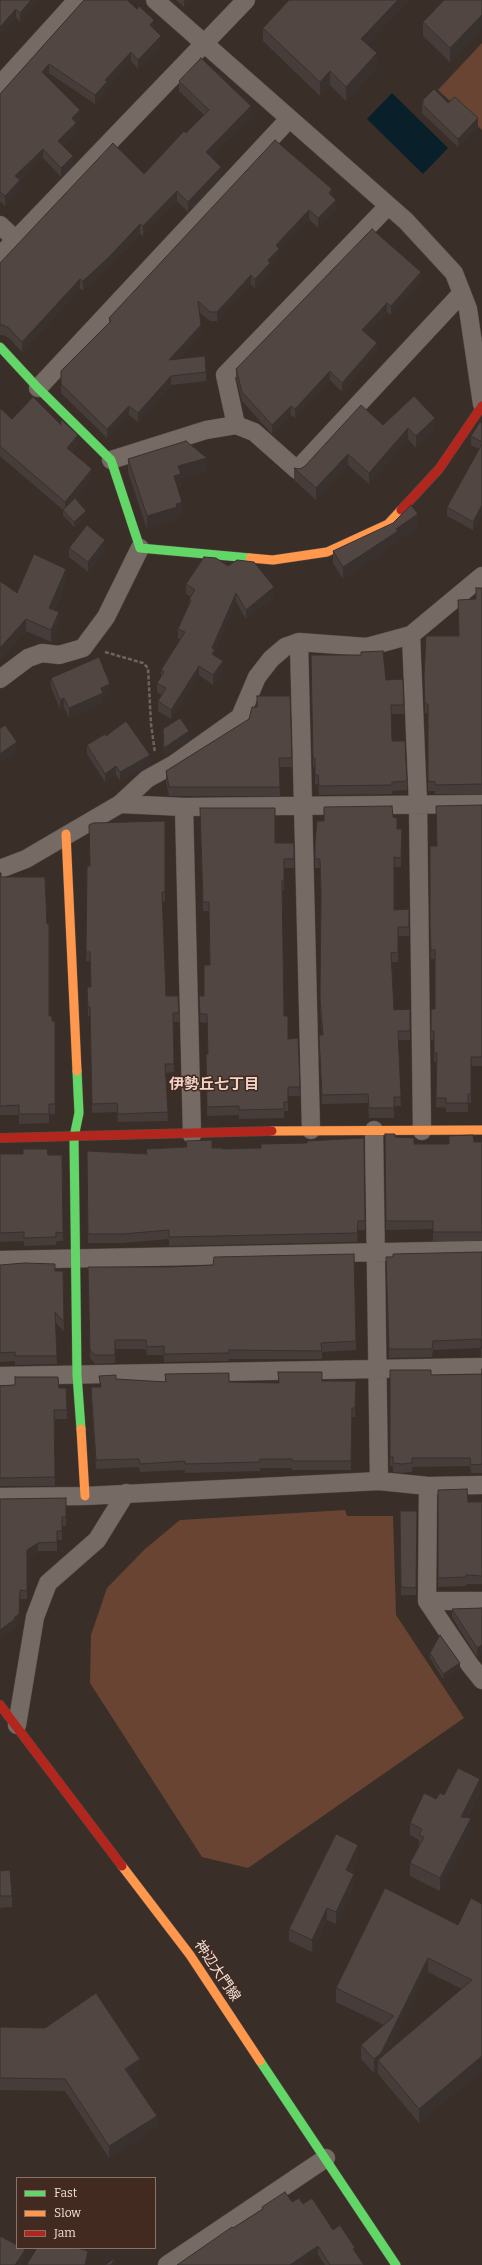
<!DOCTYPE html>
<meta charset="utf-8">
<style>
body{margin:0}
#map{position:relative;width:482px;height:2265px;overflow:hidden;background:#3a2e28;font-family:Bitter,serif}
canvas{display:block}
.legend{position:absolute;left:16px;top:2177px;width:140px;height:72px;box-sizing:border-box;background:#422a20;border:1px solid #87726a;margin:0;padding:5px 7px;list-style:none;font-size:12px;color:#efdfd8}
.legend li{display:flex;align-items:center;gap:8px;height:20px}
.legend b{width:20px;border:1px solid #87726a}
</style>
<div id="map">
<canvas width="482" height="2265"></canvas>
<ul class="legend">
<li><b style="height:5px;background:#63d668"></b>Fast</li>
<li><b style="height:5px;background:#ff974d"></b>Slow</li>
<li><b style="height:5px;background:#b3261e"></b>Jam</li>
</ul>
</div>
<script>
const g = document.querySelector('canvas').getContext('2d');
g.lineJoin = 'round';
function fill(path, color) {
  g.fillStyle = color;
  g.fill(path, 'evenodd');
}
function toPath(rows) {
  const path = new Path2D();
  for (const r of rows) {
    path.moveTo(r[0], r[1]);
    for (let i = 2; i < r.length; i += 2) path.lineTo(r[i], r[i + 1]);
  }
  return path;
}
function trace(path, color, width, dash) {
  g.strokeStyle = color;
  g.lineWidth = width;
  g.lineCap = dash ? 'butt' : 'round';
  g.setLineDash(dash || []);
  g.stroke(path);
}
function drawText(font, color, halo, rows, align = 'center') {
  g.font = font + ' Bitter,"Noto Sans JP",serif';
  g.lineWidth = 3;
  g.setLineDash([]);
  g.textBaseline = 'middle';
  g.strokeStyle = halo;
  g.fillStyle = color;
  for (const [text, x, y, turn = 0] of rows) {
    g.save();
    g.translate(x, y);
    g.rotate((+turn || 0) * Math.PI / 180);
    g.textAlign = isNaN(turn) ? turn : align;
    if (halo) g.strokeText(text, 0, 0);
    g.fillText(text, 0, 0);
    g.restore();
  }
}
fill(toPath([
 [482,43,482,130,438,90],
 [345,1510,347,1516,393,1516,396,1615,464,1718,248,1868,202,1857,90,1683,91,1635,107,1588,145,1549,180,1520]
]), '#6a4433');
fill(toPath([
 [392,93,448,148,423,174,367,119]
]), '#091f29');
const street = toPath([
 [155,0,406,221,454,273,468,309,482,404],
 [0,85,77,0],
 [0,225,16,240],
 [0,256,246,0],
 [38,388,289,119],
 [236,425,225,375,388,206],
 [111,460,206,430,236,425,254,432,297,470,462,293],
 [411,635,418,804,422,1131],
 [299,642,311,1130],
 [0,679,28,658,42,653,59,655,83,648,106,617,140,548],
 [120,804,147,779,174,764,240,717,257,677,271,659,285,647,299,642,367,647,411,635,482,576],
 [184,807,192,1135],
 [0,869,26,859,120,804,184,807,482,804],
 [374,1130,379,1481],
 [0,1260,482,1250],
 [0,1376,482,1367],
 [428,1486,427,1601,470,1665,482,1680],
 [0,1497,85,1496,379,1481,428,1486,482,1485],
 [427,1601,482,1601],
 [17,1725,35,1617,48,1583,97,1540,126,1493],
 [167,2265,326,2158]
]);
const fast = toPath([
 [0,347,38,388,111,460,140,548,250,558],
 [77,1071,79,1113,74,1137,77,1375,81,1429],
 [260,2061,396,2265]
]);
const slow = toPath([
 [250,558,273,560,327,552,388,524,401,510],
 [66,834,77,1071],
 [272,1131,482,1130],
 [81,1429,85,1496],
 [122,1866,190,1955,260,2061]
]);
const jam = toPath([
 [401,510,439,469,482,406],
 [0,1138,272,1131],
 [0,1705,122,1866]
]);
trace(street, '#564b45', 19);
trace(fast, '#564b45', 10);
trace(slow, '#564b45', 10);
trace(jam, '#564b45', 10);
trace(toPath([
 [105,652,143,663,148,668,151,724,155,753]
]), '#6e645f', 2.5, [4, 2]);
trace(street, '#766a65', 18);
trace(fast, '#63d668', 9);
trace(slow, '#ff974d', 9);
trace(jam, '#b3261e', 9);
fill(toPath([
 [0,0,39,0,20,22],
 [84,0,154,29,161,45,138,69,131,61,107,87,107,91,95,104,49,73,46,77,80,119,76,123,76,132,62,146,73,165,61,177,43,158,20,180,20,189,5,206,0,201,0,94],
 [176,0,190,0,184,7],
 [482,0,450,62,423,36,423,22],
 [263,28,368,45,377,67,346,101,330,85,320,96,263,41],
 [179,81,251,115,211,157,221,177,188,212,177,201,143,236,140,234,109,267,83,291,80,289,22,352,9,338,3,335,0,335,0,263,144,174,186,133,204,115,179,91],
 [422,101,478,126,458,147,422,113],
 [332,196,336,209,318,228,309,219,279,250,279,258,270,267,270,272,255,288,251,284,217,321,210,321,199,312,201,334,178,359,206,372,206,381,171,385,138,422,129,415,107,438,61,393,61,371,109,323,109,318],
 [421,281,391,315,387,312,366,334,377,351,342,392,330,380,295,418,291,415,272,434,242,401,236,378,236,369],
 [0,408,12,419,78,445,72,452,92,478,75,499,86,515,74,527,63,515,63,510,0,456],
 [482,424,482,514,473,530,447,516,447,507,479,449,471,445,471,436],
 [383,425,435,430,416,448,408,439,369,484,348,465,316,500,294,480,294,468,300,469],
 [128,459,207,471,181,478,181,486,178,487,182,514,177,516,177,519,147,529,128,472],
 [418,527,398,540,398,543,343,579,333,563,333,551],
 [69,548,105,549,88,572,69,557],
 [0,581,17,593,66,581,54,610,59,624,51,642,26,631,0,660],
 [186,584,274,597,246,619,236,602,215,650,215,655,223,671,213,685,199,675,171,719,158,711,158,701,162,695,157,692,157,683,161,677,161,670,180,639,178,639,178,629,189,605,189,599,191,597,186,594],
 [482,588,482,794,435,794,435,791,428,791,428,713,425,713,424,677,459,636],
 [311,655,386,680,404,705,404,714,391,714,392,741,407,781,407,790,392,791,392,794,319,795,318,784,315,784,315,767,313,767],
 [51,678,110,693,103,696,103,703,69,718,64,707,60,709,51,687],
 [290,696,292,767,279,767,280,796,169,796,166,780,166,771,249,719,257,707],
 [163,729,189,741,164,757,163,738],
 [106,736,150,764,120,781,116,775,105,782,87,754,87,745],
 [482,805,482,1066,471,1066,471,1103,468,1103,468,1112,446,1112,446,1108,436,1107,437,1062,434,1062,434,1040,431,1040,431,1009,435,1009,435,959,431,959,430,936,430,846,436,846],
 [200,817,275,843,294,843,294,868,284,868,284,890,282,890,284,1016,288,1039,298,1038,300,1096,288,1096,288,1111,284,1111,284,1118,239,1119,239,1115,207,1116,206,1054,208,1054,207,1023,200,1022,199,996,204,996,210,965,209,911,203,911],
 [393,817,397,829,402,829,401,867,394,867,394,910,409,927,409,936,398,936,398,962,392,962,394,1010,410,1031,410,1040,398,1040,401,1106,394,1106,394,1118,369,1118,368,1103,322,1104,319,1045,319,1035,322,1035,320,1008,321,899,320,868,315,868,315,843,324,821],
 [165,821,165,901,162,901,166,996,179,1013,179,1022,173,1022,174,1072,166,1073,168,1121,118,1122,117,1112,92,1113,90,1016,88,1016,87,987,91,987,90,961,86,961,87,866,90,866],
 [0,873,49,1016,52,1021,55,1021,55,1114,49,1114,49,1123,19,1124,19,1115,0,1115],
 [385,1134,414,1144,449,1144,482,1142,482,1241,433,1241,433,1229,386,1230],
 [364,1138,365,1230,358,1230,357,1242,169,1246,169,1239,122,1243,88,1243,87,1151,146,1154,146,1149,186,1147,186,1141,212,1148,223,1149,261,1148],
 [0,1154,62,1155,63,1241,56,1241,56,1245,24,1246,24,1241,0,1242],
 [482,1252,482,1357,481,1357,481,1348,433,1350,432,1357,389,1358,386,1257],
 [0,1265,55,1271,63,1271,64,1331,55,1322,57,1364,15,1365,15,1361,0,1362],
 [88,1267,356,1341,356,1350,322,1352,322,1359,229,1359,229,1361,164,1362,164,1355,147,1355,146,1349,115,1349,115,1363,95,1364,90,1358],
 [482,1369,482,1473,471,1473,470,1466,412,1467,412,1472,401,1473,393,1472,393,1466,390,1466,390,1370,431,1375,482,1374],
 [278,1372,322,1381,356,1381,355,1417,352,1417,351,1470,292,1470,292,1468,260,1468,260,1471,185,1473,185,1470,140,1472,139,1467,96,1469,91,1396,91,1387,100,1387,99,1376,116,1379,165,1382,165,1374,229,1382,279,1383],
 [0,1386,59,1388,67,1410,67,1419,55,1419,55,1486,0,1486],
 [438,1490,468,1502,482,1502,482,1584,466,1584,466,1586,438,1587],
 [66,1498,66,1526,62,1526,62,1540,57,1540,57,1551,38,1551,27,1559,27,1599,20,1599,19,1622,15,1626,15,1628,0,1639,0,1499],
 [400,1511,417,1511,416,1595,401,1595],
 [482,1608,482,1654,477,1657,452,1617,452,1609],
 [430,1653,460,1668,443,1679,430,1658],
 [480,1792,467,1818,471,1831,440,1891,410,1876,410,1863,419,1847,419,1840,410,1835,410,1823,436,1799,444,1795],
 [358,1857,351,1873,354,1886,336,1924,327,1920,312,1952,289,1941,289,1929],
 [0,1871,12,1896,12,1907,0,1908],
 [471,1898,482,2070,419,2123,378,2074,378,2070,374,2073,361,2059,361,2045,384,2025,336,2002,336,1988,458,1925],
 [428,1972,462,1989,389,2050],
 [0,2027,140,2071,131,2077,157,2128,109,2158,65,2091,0,2090],
 [292,2202,303,2204,333,2230,355,2251,364,2265,325,2265,318,2255,233,2228,262,2209,262,2207]
]), '#463c39');
fill(toPath([
 [31,0,39,0,20,22,20,13],
 [184,0,190,0,184,7],
 [398,0,411,0,361,52,361,39],
 [16,9,16,18,0,36,0,27],
 [482,15,482,29,450,62,450,48],
 [154,20,154,29,150,34,150,25],
 [161,36,161,45,138,69,138,60],
 [131,52,131,61,107,87,107,91,95,104,95,95,105,80],
 [377,53,377,67,346,101,346,87],
 [49,64,49,73,42,82,42,72],
 [330,71,330,85,320,96,320,82],
 [251,106,251,115,206,162,206,152],
 [80,110,80,119,76,123,76,132,58,150,58,141,72,118],
 [478,118,478,126,458,147,458,139],
 [43,149,43,158,20,180,20,189,5,206,5,196,15,176],
 [73,156,73,165,61,177,61,168],
 [221,167,221,177,188,212,188,202],
 [332,189,332,198,329,193],
 [177,191,177,201,143,236,143,226],
 [336,200,336,209,318,228,318,218],
 [309,210,309,219,279,250,279,258,270,267,270,272,255,288,255,279,268,260,276,245],
 [140,224,140,234,109,267,83,291,83,281],
 [421,272,421,281,391,315,391,306],
 [251,275,251,284,217,321,217,312],
 [80,279,80,289,22,352,22,342],
 [387,303,387,312,362,339,362,330],
 [201,325,201,334,169,369,169,360],
 [377,343,377,351,342,392,342,383],
 [330,371,330,380,295,418,295,409],
 [171,376,171,385,138,422,138,413],
 [129,406,129,415,107,438,107,429],
 [291,406,291,415,272,434,272,425],
 [435,418,435,430,416,448,416,436],
 [408,428,408,439,369,484,369,473],
 [78,435,78,445,67,458,67,448],
 [348,454,348,465,316,500,316,488],
 [207,458,207,471,181,478,181,486,174,488,174,476,178,466],
 [92,469,92,478,65,512,65,502],
 [182,502,182,514,177,516,177,519,147,529,147,516],
 [482,505,482,514,473,530,473,522],
 [86,511,86,515,74,527,74,522],
 [418,514,418,527,398,540,398,543,343,579,343,567,396,529],
 [105,540,105,549,88,572,88,562],
 [66,569,66,581,49,620,49,608],
 [274,587,274,597,246,619,246,610],
 [236,593,236,602,215,650,215,659,212,663,212,648],
 [59,612,59,624,51,642,51,630],
 [26,619,26,631,0,660,0,648],
 [223,661,223,671,213,685,213,675],
 [199,666,199,675,171,719,171,710],
 [110,684,110,693,103,696,103,703,69,718,69,708,101,688],
 [64,698,64,707,60,709,60,700],
 [189,731,189,741,164,757,164,748],
 [17,742,17,751,0,764,0,754],
 [150,755,150,764,120,781,120,772],
 [116,766,116,775,105,782,105,774],
 [38,1543,38,1551,27,1559,27,1599,27,1550],
 [20,1590,19,1622,15,1626,15,1628,0,1639,0,1630,14,1618],
 [482,1645,482,1654,477,1657,477,1648],
 [460,1663,460,1668,443,1679,443,1674],
 [480,1779,480,1792,461,1829,461,1817],
 [471,1818,471,1831,440,1891,440,1878],
 [358,1845,358,1857,346,1882,346,1870],
 [354,1874,354,1886,336,1924,336,1912],
 [327,1908,327,1920,312,1952,312,1940],
 [428,1958,428,1972,382,2065,378,2060,378,2070,374,2073,374,2059],
 [482,2056,482,2070,419,2123,419,2109],
 [140,2059,140,2071,125,2081,125,2069],
 [157,2116,157,2128,109,2158,109,2146],
 [318,2246,318,2255,303,2265,290,2265],
 [25,2250,25,2258,21,2265,15,2265],
 [88,2251,88,2259,87,2265,85,2265],
 [115,2258,115,2265,111,2265]
]), '#39312e');
const building = toPath([
 [0,0,31,0,20,13,16,9,0,27,0,0],
 [84,0,127,0,137,9,139,6,154,20,150,25,161,36,138,60,131,52,105,80,107,82,95,95,49,64,42,72,80,110,72,118,76,123,58,141,73,156,61,168,43,149,15,176,20,180,5,196,0,192,0,94,84,0],
 [289,0,398,0,361,39,377,53,346,87,330,71,320,82,263,28,289,0],
 [444,0,482,0,482,15,450,48,423,22,444,0],
 [201,58,251,106,206,152,221,167,188,202,177,191,143,226,140,224,109,257,83,281,80,279,22,342,9,328,3,325,0,325,0,263,113,143,144,174,184,131,186,133,209,110,179,81,201,58],
 [434,89,448,103,455,97,478,118,458,139,422,104,424,102,422,101,434,89],
 [275,140,332,189,329,193,336,200,318,218,309,210,276,245,279,249,268,260,270,263,255,279,251,275,217,312,210,312,198,301,201,325,169,360,205,356,206,372,171,376,138,413,129,406,107,429,61,384,61,371,111,321,109,318,275,140],
 [372,229,421,272,391,306,387,303,362,330,377,343,342,383,330,371,295,409,291,406,272,425,242,392,236,369,372,229],
 [414,396,435,418,416,436,408,428,369,473,348,454,316,488,294,468,300,469,305,466,361,405,383,425,414,396],
 [33,397,61,425,61,419,78,435,67,448,92,469,65,502,0,446,0,408,12,419,33,397],
 [480,422,482,424,482,442,471,436,480,422],
 [186,441,207,458,178,466,181,474,174,476,182,502,176,504,177,507,147,516,128,459,186,441],
 [482,444,482,505,473,522,447,507,482,444],
 [75,498,86,511,74,522,63,510,75,498],
 [411,505,418,514,396,529,398,531,343,567,333,551,393,523,411,505],
 [87,525,105,540,88,562,69,548,87,525],
 [34,554,66,569,49,608,59,612,51,630,26,619,0,648,0,581,17,593,34,554],
 [204,557,216,558,228,566,237,560,254,562,274,587,246,610,236,593,212,648,215,650,212,654,223,661,213,675,199,666,171,710,158,701,166,688,157,683,164,672,161,670,185,632,178,629,191,600,189,599,195,590,186,584,204,557],
 [476,588,482,588,482,784,435,785,435,782,428,781,428,704,425,704,424,677,426,636,459,636,458,600,476,599,476,588],
 [383,651,386,680,403,679,404,705,391,705,392,741,405,741,407,781,392,782,392,785,319,786,318,775,315,775,315,758,313,758,311,655,361,655,361,652,383,651],
 [99,657,110,684,101,688,103,693,69,708,64,698,60,700,51,678,99,657],
 [257,696,290,696,292,758,279,758,280,787,169,787,166,771,249,719,252,707,257,707,257,696],
 [180,718,189,731,164,748,163,729,180,718],
 [126,721,150,755,120,772,116,766,105,774,87,745,105,734,106,736,126,721],
 [5,725,17,742,0,754,0,726,1,728,5,725],
 [482,805,482,1057,471,1057,471,1094,468,1094,468,1103,446,1103,446,1098,436,1098,437,1053,434,1053,434,1031,431,1031,431,1009,435,1009,435,950,431,950,430,926,430,846,437,846,436,806,482,805],
 [392,806,393,817,397,818,397,829,402,829,401,858,394,857,394,910,409,909,409,927,398,927,398,952,391,953,394,1010,410,1009,410,1031,398,1031,401,1097,394,1097,394,1108,369,1108,368,1094,322,1095,319,1035,323,1035,320,999,321,891,320,859,315,859,315,843,317,821,324,821,324,807,392,806],
 [200,808,275,808,275,843,294,843,294,859,284,859,284,881,282,881,284,1016,288,1016,288,1039,298,1038,300,1087,288,1087,288,1102,284,1102,284,1109,239,1110,239,1106,207,1107,206,1054,208,1054,207,1014,200,1014,199,996,204,996,204,965,210,965,209,902,203,902,200,808],
 [165,821,165,892,162,892,166,996,178,996,179,1013,173,1013,174,1064,165,1064,168,1112,118,1114,117,1103,92,1104,90,1007,88,1007,87,987,91,987,90,952,86,952,87,866,90,866,89,825,93,823,165,821],
 [0,873,1,873,1,877,45,877,47,924,49,924,49,1016,52,1016,52,1021,55,1021,55,1104,49,1104,49,1114,19,1114,19,1105,0,1106,0,873],
 [385,1134,395,1134,395,1137,414,1138,414,1144,449,1144,449,1136,473,1135,474,1142,482,1142,482,1232,433,1232,433,1221,386,1221,385,1134],
 [364,1138,365,1221,358,1221,357,1233,169,1237,169,1230,122,1234,88,1234,87,1151,147,1154,146,1149,187,1147,186,1141,212,1140,212,1148,222,1148,223,1149,261,1148,261,1144,307,1143,307,1141,364,1138],
 [23,1149,47,1149,48,1155,62,1155,63,1233,56,1232,56,1237,24,1238,24,1232,0,1233,0,1154,23,1154,23,1149],
 [482,1252,482,1348,481,1348,481,1339,433,1341,432,1349,389,1349,386,1257,393,1257,393,1254,482,1252],
 [354,1254,356,1341,321,1343,322,1351,229,1350,229,1353,164,1354,164,1346,147,1347,146,1340,115,1340,115,1355,95,1355,90,1350,88,1267,170,1267,213,1265,214,1257,354,1254],
 [25,1263,55,1264,55,1271,63,1271,64,1322,55,1312,57,1356,15,1356,15,1352,0,1353,0,1265,25,1263],
 [482,1369,482,1464,471,1465,470,1458,412,1458,412,1463,401,1464,393,1463,393,1457,390,1457,390,1370,431,1370,431,1375,482,1374,482,1369],
 [278,1372,322,1372,322,1381,356,1381,355,1408,352,1408,351,1461,292,1461,292,1459,260,1459,260,1462,185,1464,185,1461,140,1464,139,1459,96,1460,91,1387,101,1387,99,1376,116,1375,116,1379,166,1382,165,1374,229,1373,229,1382,279,1383,278,1372],
 [15,1377,58,1377,59,1388,66,1388,67,1410,54,1410,55,1477,0,1478,0,1386,15,1385,15,1377],
 [467,1489,468,1502,482,1502,482,1576,466,1575,466,1577,438,1578,438,1490,467,1489],
 [66,1498,66,1517,62,1517,62,1531,57,1531,57,1542,38,1543,27,1550,27,1591,20,1590,19,1614,14,1618,15,1619,0,1630,0,1499,66,1498],
 [400,1511,417,1511,416,1588,401,1587,400,1511],
 [482,1608,482,1645,477,1648,452,1609,482,1608],
 [440,1635,460,1663,443,1674,430,1653,440,1635],
 [458,1768,480,1779,461,1817,471,1818,440,1878,410,1863,424,1837,419,1835,422,1829,410,1823,424,1793,436,1799,440,1793,444,1795,458,1768],
 [336,1834,358,1845,346,1870,354,1874,336,1912,327,1908,312,1940,289,1929,336,1834],
 [10,1870,12,1896,0,1896,0,1871,10,1870],
 [385,1888,458,1925,471,1898,482,1904,482,2056,419,2109,378,2060,472,1980,428,1958,381,2053,374,2059,361,2045,394,2016,336,1988,385,1888],
 [96,1993,140,2059,125,2069,157,2116,109,2146,65,2079,0,2078,0,2027,45,2028,96,1993],
 [285,2192,292,2202,299,2198,303,2204,312,2198,333,2230,340,2225,355,2248,353,2249,364,2265,330,2265,318,2246,290,2265,177,2265,232,2227,233,2228,263,2209,262,2207,285,2192],
 [0,2236,17,2245,17,2248,22,2248,25,2250,15,2265,0,2265,0,2236],
 [37,2248,76,2248,88,2251,85,2265,28,2265,27,2264,37,2248],
 [115,2258,111,2265,105,2265,115,2258]
]);
fill(building, '#514642');
trace(building, '#39312e', 1);
drawText('14px', '#efdfd8', '#422a20', [
 ["神辺大門線",217,1971,56]
]);
drawText('bold 15px', '#f3d3c6', '#422a20', [
 ["伊勢丘七丁目",214,1085]
]);
</script>
